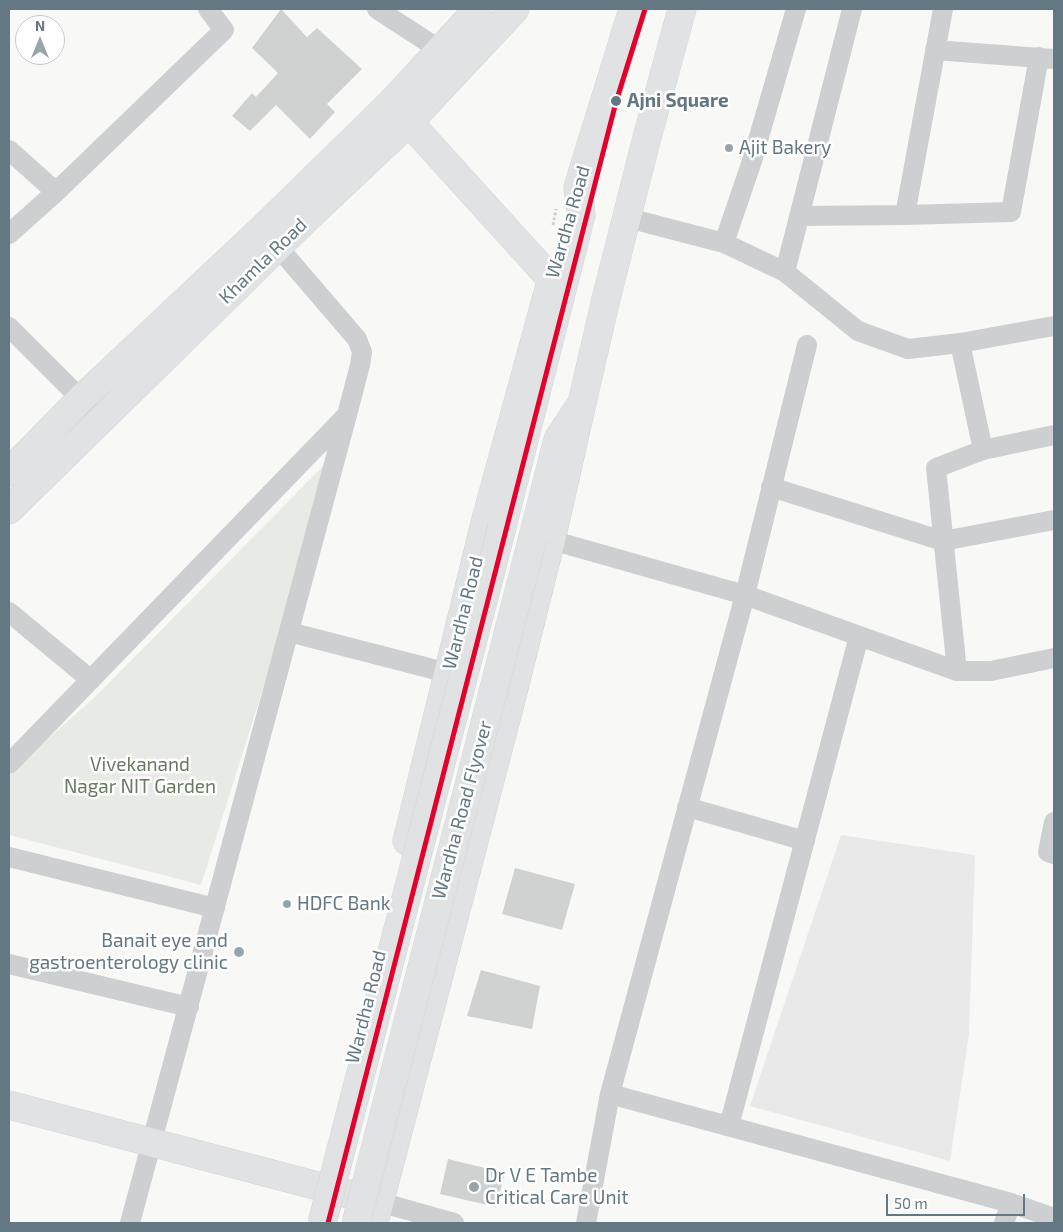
<!DOCTYPE html>
<style>
body{margin:0}
#map{position:relative;width:1063px;height:1232px;overflow:hidden;background:#f8f8f7;font-family:"Exo 2",sans-serif}
canvas{display:block}
.frame{position:absolute;inset:0;border:10px solid #637882;pointer-events:none}
.north{position:absolute;left:15px;top:15px;width:50px;height:50px;box-sizing:border-box;background:#fff;border:1px solid #c1c9cd;border-radius:50%;rotate:0deg;font-size:14px;font-weight:700;line-height:20px;text-align:center;color:#637882}
.north::after{content:'';display:block;margin:auto;width:18px;height:22px;background:#97a5ab;clip-path:polygon(50% 0,100% 100%,50% 72%,0 100%)}
.scale{position:absolute;left:886px;top:1194px;width:139px;height:22px;box-sizing:border-box;border:2px solid #637882;border-top:0;padding-left:6px;font-size:15px;line-height:18px;white-space:nowrap;color:#637882;-webkit-text-stroke:4px #fff;paint-order:stroke}
</style>
<div id="map">
<canvas width="1063" height="1232"></canvas>
<div class="frame"></div>
<div class="north">N</div>
<div class="scale">50 m</div>
</div>
<script>
const g = document.querySelector('canvas').getContext('2d');
g.lineJoin = 'round';
function fill(path, color) {
  g.fillStyle = color;
  g.fill(path, 'evenodd');
}
function toPath(rows) {
  const path = new Path2D();
  for (const r of rows) {
    path.moveTo(r[0], r[1]);
    for (let i = 2; i < r.length; i += 2) path.lineTo(r[i], r[i + 1]);
  }
  return path;
}
function trace(path, color, width, dash) {
  g.strokeStyle = color;
  g.lineWidth = width;
  g.lineCap = dash ? 'butt' : 'round';
  g.setLineDash(dash || []);
  g.stroke(path);
}
function drawText(font, color, halo, rows, align = 'center') {
  g.font = font + ' "Exo 2",sans-serif';
  g.lineWidth = 5;
  g.setLineDash([]);
  g.textBaseline = 'middle';
  g.strokeStyle = halo;
  g.fillStyle = color;
  for (const [text, x, y, turn = 0] of rows) {
    g.save();
    g.translate(x, y);
    g.rotate((+turn || 0) * Math.PI / 180);
    g.textAlign = isNaN(turn) ? turn : align;
    if (halo) g.strokeText(text, 0, 0);
    g.fillText(text, 0, 0);
    g.restore();
  }
}
fill(toPath([
 [841,835,975,855,969,1034,950,1161,750,1106]
]), '#e8e9e8');
fill(toPath([
 [338,451,201,885,9,835,9,773,96,696]
]), '#e8ebe5');
fill(toPath([
 [281,9,307,37,317,28,362,69,327,104,335,112,310,139,276,105,250,131,232,116,252,93,256,97,278,73,252,48],
 [515,868,575,884,562,930,502,914],
 [481,970,540,986,532,1029,467,1016],
 [448,1159,505,1173,496,1207,440,1194]
]), '#d0d2d2');
const secondary = toPath([
 [397,109,552,280],
 [9,472,81,399,262,229,391,103,478,9],
 [9,510,301,224,409,122,515,9],
 [407,841,486,519,550,285],
 [9,1105,379,1202],
 [374,1223,511,700,551,540,582,403]
]);
const highway = toPath([
 [502,527,581,215,578,187,633,9],
 [533,537,558,439,582,403,605,303,645,145,682,9]
]);
trace(secondary, '#d3d5d5', 29);
trace(highway, '#d5d6d7', 29);
trace(toPath([
 [553,225,556,209]
]), '#cccdcd', 3, [2.5, 2.5]);
trace(toPath([
 [377,9,440,50],
 [852,9,785,272,858,331,908,349,960,343,1054,326],
 [935,50,1054,59],
 [9,150,56,192],
 [905,215,1011,212,1039,57],
 [799,216,905,215,943,9],
 [628,218,724,243],
 [9,234,56,192,224,30,208,9],
 [785,272,724,243,752,161,796,9],
 [9,327,91,409],
 [960,343,983,450],
 [771,487,943,541,1054,520],
 [551,540,745,595,957,671,991,671,1054,658],
 [9,612,91,680],
 [289,632,448,673],
 [957,671,936,468,983,450,1054,435],
 [9,764,347,415,360,365,362,352,357,339,278,247],
 [687,807,805,841],
 [1054,822,1048,852,1054,854],
 [9,857,215,908],
 [9,964,189,1007],
 [610,1094,1011,1203,1054,1218],
 [729,1126,859,636],
 [379,1202,454,1223],
 [130,1223,347,415],
 [586,1223,610,1094,745,595,807,345],
 [1004,1223,1011,1203]
]), '#cecfd0', 20);
trace(secondary, '#e1e2e3', 28);
trace(highway, '#e1e2e3', 28);
const highwayBridge = toPath([
 [322,1223,502,527],
 [356,1223,533,537]
]);
trace(highwayBridge, '#d5d6d7', 29, []);
trace(highwayBridge, '#e1e2e3', 28);
trace(toPath([
 [328,1223,616,102,645,9]
]), '#e4002b', 5);
for (const [x, y, r, color] of [
 [616,101,6,"#637882"],
 [729,148,5,"#97a5ab"],
 [287,904,5,"#97a5ab"],
 [239,952,6,"#97a5ab"],
 [474,1187,6,"#97a5ab"]
]) {
  const dot = new Path2D();
  dot.arc(x, y, r, 0, 2 * Math.PI);
  g.fillStyle = color;
  g.fill(dot);
  trace(dot, '#fff', 2);
}
drawText('bold 19px', '#637882', '#fff', [
 ["Ajni Square",627,101]
], 'left');
drawText('19px', '#637882', '#fff', [
 ["Ajit Bakery",739,148],
 ["HDFC Bank",297,904],
 ["Banait eye and",228,941,"right"],
 ["gastroenterology clinic",228,963,"right"],
 ["Dr V E Tambe",485,1176],
 ["Critical Care Unit",485,1198]
], 'left');
drawText('19px', '#637882', '#fff', [
 ["Wardha Road",568,222,-74],
 ["Khamla Road",263,261,-44],
 ["Wardha Road",463,613,-76],
 ["Wardha Road Flyover",462,810,-75],
 ["Wardha Road",366,1007,-76]
]);
drawText('19px', '#697a62', '#fff', [
 ["Vivekanand",140,765],
 ["Nagar NIT Garden",140,787]
]);
</script>
